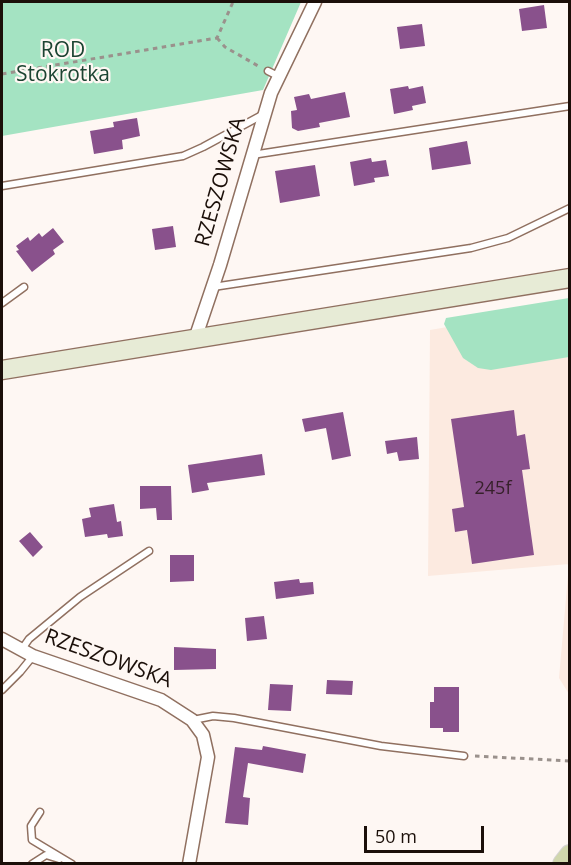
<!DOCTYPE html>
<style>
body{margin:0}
#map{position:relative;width:571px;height:865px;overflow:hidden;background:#fef7f3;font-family:"Open Sans",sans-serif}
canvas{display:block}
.frame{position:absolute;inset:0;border:3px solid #1b0f09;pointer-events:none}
.scale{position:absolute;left:364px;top:826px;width:120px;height:27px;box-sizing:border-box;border:3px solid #1b0f09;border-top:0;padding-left:8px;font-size:18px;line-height:21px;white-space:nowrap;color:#1b0f09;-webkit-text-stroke:4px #fef7f3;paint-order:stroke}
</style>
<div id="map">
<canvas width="571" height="865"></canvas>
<div class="frame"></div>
<div class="scale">50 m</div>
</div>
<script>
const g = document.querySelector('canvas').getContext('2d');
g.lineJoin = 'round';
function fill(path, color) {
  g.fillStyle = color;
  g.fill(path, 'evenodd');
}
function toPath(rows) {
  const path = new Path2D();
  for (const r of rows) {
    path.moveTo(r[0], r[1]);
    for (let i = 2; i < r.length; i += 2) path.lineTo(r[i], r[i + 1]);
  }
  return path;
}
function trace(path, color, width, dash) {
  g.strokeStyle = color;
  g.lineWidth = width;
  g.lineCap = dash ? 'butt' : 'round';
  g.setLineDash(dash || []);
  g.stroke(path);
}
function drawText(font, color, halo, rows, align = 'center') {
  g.font = font + ' "Open Sans",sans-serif';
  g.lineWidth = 4.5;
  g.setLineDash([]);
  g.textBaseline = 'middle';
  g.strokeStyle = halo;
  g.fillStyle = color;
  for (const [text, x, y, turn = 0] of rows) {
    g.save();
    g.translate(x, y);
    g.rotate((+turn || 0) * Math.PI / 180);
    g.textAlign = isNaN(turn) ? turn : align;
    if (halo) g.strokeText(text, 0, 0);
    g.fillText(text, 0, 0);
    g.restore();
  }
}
fill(toPath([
 [569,306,569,694,559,678,569,564,428,576,430,330]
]), '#fceae0');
fill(toPath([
 [2,2,301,2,263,90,2,136],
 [569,298,569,357,491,370,478,368,463,358,444,324,446,318]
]), '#a4e3c2');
fill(toPath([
 [544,5,547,28,522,31,519,9],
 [422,24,425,46,400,49,397,27],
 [408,86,409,89,423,86,426,103,412,106,413,110,394,114,390,89],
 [345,92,350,117,319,123,320,127,298,131,292,128,291,111,297,110,294,97,309,94,311,99],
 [137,118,140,136,122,140,123,149,94,154,90,131,114,127,113,122],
 [467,141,471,164,432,170,429,148],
 [371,158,372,162,386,160,389,176,374,178,375,182,354,186,350,162],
 [315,165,320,196,280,203,275,171],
 [173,226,176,247,155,250,152,229],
 [53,228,64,242,53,250,55,254,32,272,16,251,19,250,16,246,28,237,30,241,39,233,42,237],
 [514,410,517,436,525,434,530,469,522,470,534,555,472,564,467,530,455,532,452,509,464,507,451,419],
 [343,412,351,456,332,460,326,428,305,432,302,419],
 [417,437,419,459,399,461,397,452,387,454,385,441],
 [262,454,265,475,207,483,209,490,192,493,188,465],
 [140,486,171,486,172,520,157,520,156,508,140,509],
 [114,504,117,522,121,521,123,536,108,538,107,534,85,537,82,519,91,517,89,508],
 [30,532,43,547,33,557,19,541],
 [170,555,194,555,194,581,170,582],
 [299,579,300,583,313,582,314,594,276,599,274,582],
 [264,616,267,639,247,641,245,618],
 [174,647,216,649,216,669,174,670],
 [327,680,353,681,352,695,326,694],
 [270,684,293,685,291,711,268,710],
 [434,687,459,687,459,732,443,732,443,728,430,728,430,702,434,702],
 [263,746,306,754,303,773,248,763,243,797,250,798,248,825,225,823,235,747,262,750]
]), '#89518c');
const lane = toPath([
 [268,71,278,76],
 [252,155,570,106],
 [2,186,183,156,203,147,264,114],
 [213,287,471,248,508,238,570,208],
 [2,303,24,287],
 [22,649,29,639,80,597,149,551],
 [2,690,20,672,33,656],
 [193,720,213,716,234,718,381,746,464,756],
 [40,812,31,826,32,840,72,864],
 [32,864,46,855,59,859]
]);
const street = toPath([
 [195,339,220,265,271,93,315,2],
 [2,639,33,656,161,700,192,720,203,735,208,757,189,864]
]);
const secondary = toPath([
 [2,370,570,278]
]);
const primary = toPath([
 [563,864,570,855]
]);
trace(lane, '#907060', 9);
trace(street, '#907060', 15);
trace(secondary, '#907060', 21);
trace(primary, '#d6d4d3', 22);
trace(toPath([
 [217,38,225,47,260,67],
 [2,74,217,38,233,2],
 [475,756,570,761]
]), '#9a918c', 3, [4.5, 4.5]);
trace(lane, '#fff', 6);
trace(street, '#fff', 12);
trace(secondary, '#e7ebd6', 18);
trace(primary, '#d0d6ac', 20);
drawText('18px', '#36202a', null, [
 ["245f",493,489]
]);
drawText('21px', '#1c4432', '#fef7f3', [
 ["ROD",63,51],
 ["Stokrotka",63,75]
]);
drawText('21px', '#1b0f09', '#fef7f3', [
 ["RZESZOWSKA",221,182,-74],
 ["RZESZOWSKA",108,659,20]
]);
</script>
